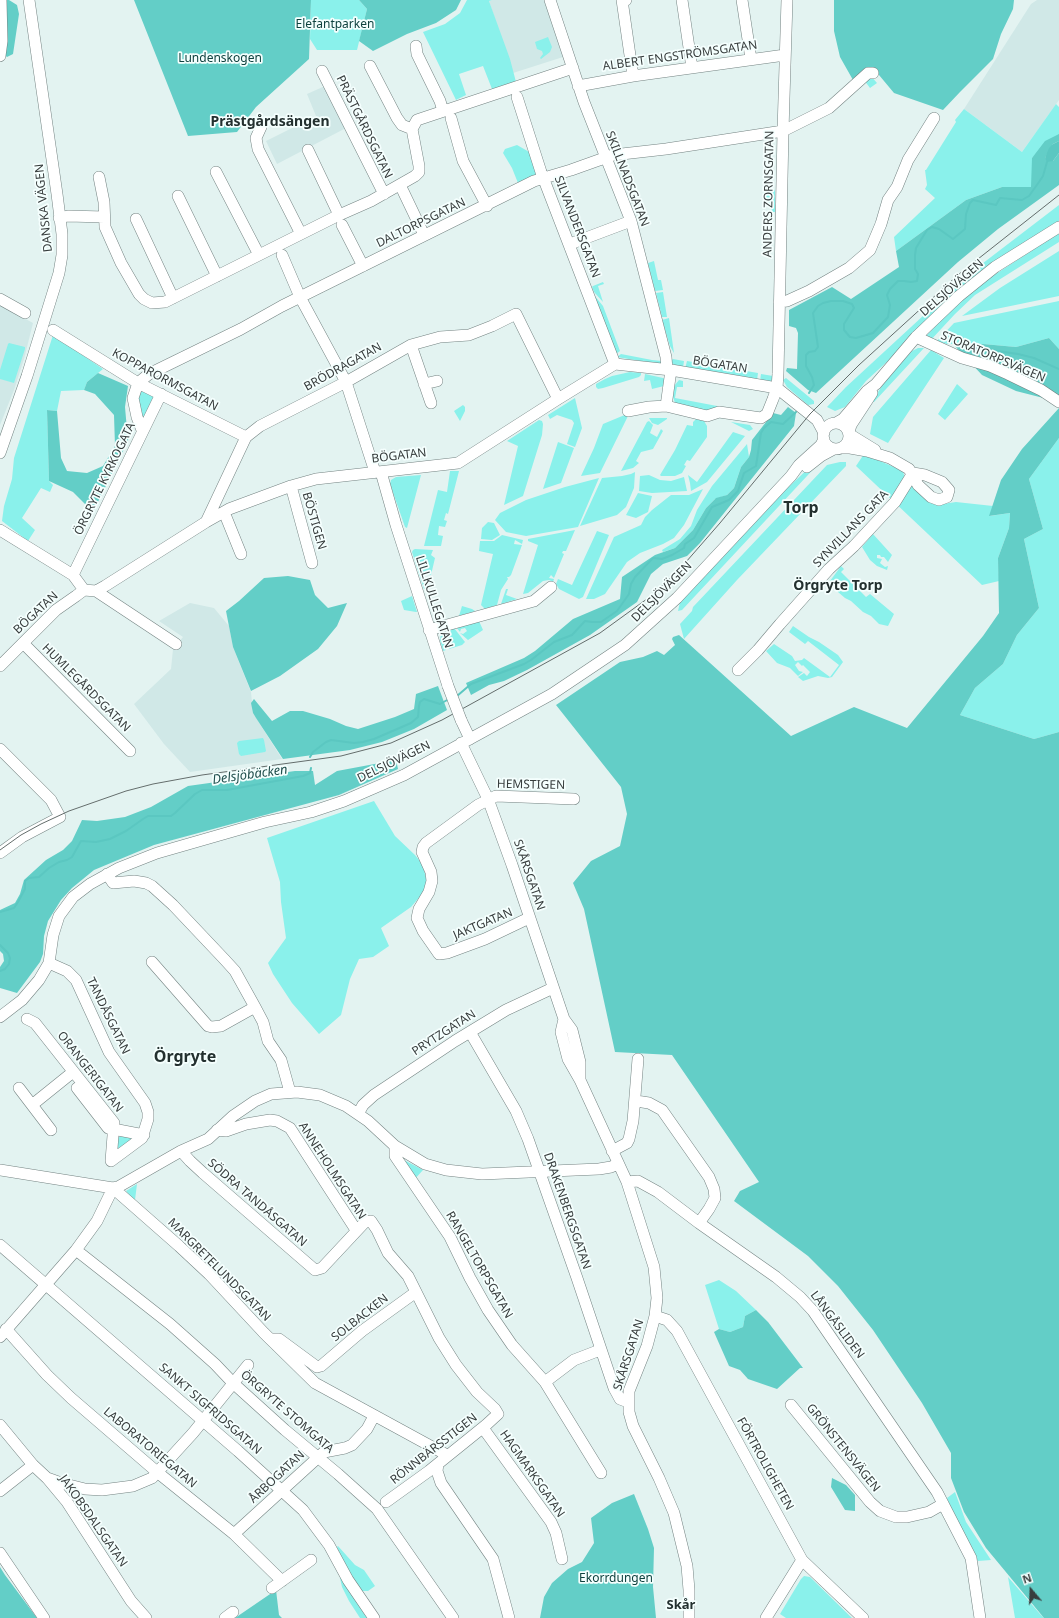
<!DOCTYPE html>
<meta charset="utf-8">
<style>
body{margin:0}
#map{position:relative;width:1059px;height:1618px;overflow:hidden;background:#e3f3f1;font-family:"Noto Sans",sans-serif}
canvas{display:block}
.north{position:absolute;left:1011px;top:1570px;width:40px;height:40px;-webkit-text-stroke:3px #f5fffe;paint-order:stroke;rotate:341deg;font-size:11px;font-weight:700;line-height:16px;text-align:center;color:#373d3d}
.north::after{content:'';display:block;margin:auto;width:14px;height:18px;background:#373d3d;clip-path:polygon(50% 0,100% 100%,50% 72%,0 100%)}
</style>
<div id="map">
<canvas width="1059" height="1618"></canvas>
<div class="north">N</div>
</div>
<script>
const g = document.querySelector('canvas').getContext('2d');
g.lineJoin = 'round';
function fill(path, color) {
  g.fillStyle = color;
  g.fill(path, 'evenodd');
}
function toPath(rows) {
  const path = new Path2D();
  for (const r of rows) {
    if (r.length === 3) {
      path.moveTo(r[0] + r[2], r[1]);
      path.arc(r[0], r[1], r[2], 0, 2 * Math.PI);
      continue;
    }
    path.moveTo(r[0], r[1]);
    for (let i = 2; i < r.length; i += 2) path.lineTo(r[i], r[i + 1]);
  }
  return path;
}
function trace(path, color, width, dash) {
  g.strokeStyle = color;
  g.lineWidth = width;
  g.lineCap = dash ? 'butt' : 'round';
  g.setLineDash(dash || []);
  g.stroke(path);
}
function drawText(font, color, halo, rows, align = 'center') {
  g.font = font + ' "Noto Sans",sans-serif';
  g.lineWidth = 3.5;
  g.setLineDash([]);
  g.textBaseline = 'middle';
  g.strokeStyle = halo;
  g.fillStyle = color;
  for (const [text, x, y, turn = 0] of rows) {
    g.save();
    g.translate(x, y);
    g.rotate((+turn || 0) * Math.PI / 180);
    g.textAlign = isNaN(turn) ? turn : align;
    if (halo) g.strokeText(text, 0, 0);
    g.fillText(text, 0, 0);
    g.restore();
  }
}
fill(toPath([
 [492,0,544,0,563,57,513,73,489,1],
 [1037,0,1059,0,1059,100,1022,152,964,109,1031,4],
 [325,86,346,128,277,164,266,141,316,116,307,94],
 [0,305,33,323,24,359,14,390,0,425],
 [190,603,214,608,229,626,233,647,251,692,253,713,282,759,190,772,164,744,134,704,171,669,173,649,183,637,159,621]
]), '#d0e8e7');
fill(toPath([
 [311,0,359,0,367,9,357,50,317,50,310,39],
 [467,0,492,0,489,1,510,59,516,82,492,89,483,66,459,74,466,95,456,100,423,32,445,24,460,13],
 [548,37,552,47,550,52,541,59,540,58,543,54,542,51,537,49,535,42],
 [870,75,877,83,870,88,864,80],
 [1056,104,1059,107,1059,136,1032,158,1032,187,1002,187,966,200,896,251,894,237,935,198,925,189,927,185,925,170,926,170,956,122,955,120,964,109,1022,152],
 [517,145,531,153,537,174,518,183,512,168,503,153,505,149],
 [765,189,773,189,775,190,775,212,773,212,764,195,763,191],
 [1059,205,1059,221,987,266,954,293,939,307,891,358,866,381,845,407,835,411,827,407,846,387,950,291,974,270],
 [1059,233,1059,242,975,295,955,314,929,342,926,336,954,307,988,279],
 [1059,251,1059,296,962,316,1000,288],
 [654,261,658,280,661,280,663,290,655,291,648,263],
 [603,282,604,284,598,286,603,302,594,292,592,287,593,286],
 [663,292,667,317,662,317,656,293],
 [594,295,603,306,620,351,615,355],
 [1059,301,1059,349,1049,338,1016,347,983,344,947,344,937,341,954,323],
 [669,318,674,353,675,355,670,346,662,320],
 [53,335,103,369,87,382,84,390,61,391,57,411,47,410,49,481,53,485,50,492,41,488,22,518,35,530,28,541,2,521,4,506,12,479,14,458],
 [9,343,25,347,25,349,14,383,0,379,0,370,8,344],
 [918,348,924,348,874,402,872,401,888,377,912,351],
 [931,350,944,358,888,443,870,434,873,417],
 [621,354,652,360,662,361,661,363,658,364,617,357],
 [673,359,684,361,683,368,676,366,672,363,671,361],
 [687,361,758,373,757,380,685,369],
 [630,372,641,373,641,375,639,377,603,388,598,389,596,387,596,384,605,379,612,376],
 [645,374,663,378,665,379,664,386,652,389,650,380,644,381],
 [761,374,773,376,773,378,770,382,760,381],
 [786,378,814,401,814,404,808,405,787,387,783,380],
 [679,380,683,381,683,387,677,387,675,398,717,406,716,411,711,413,675,403,673,397,674,386],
 [957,384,968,394,945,420,938,414],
 [142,391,156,395,143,421,138,403,140,393],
 [575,398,582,428,575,447,567,444,574,423,572,420,557,415,550,419,548,415],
 [463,405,465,407,465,411,460,421,454,411],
 [627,414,628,416,600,473,581,476,594,448,603,424],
 [649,418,667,418,667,419,658,425,652,423],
 [696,419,704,421,707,426,707,437,690,461,687,460,684,465,686,466,682,473,675,476,661,476,660,475,675,450,687,425,693,426,693,422],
 [539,420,542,421,543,424,542,435,523,496,504,505,518,446,507,441],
 [649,421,653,425,650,433,657,437,661,429,663,431,653,449,641,452,636,461,639,463,633,468,621,471,647,422],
 [731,422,750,425,753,429,749,431],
 [733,432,745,436,707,482,691,491,690,483,688,475,697,482],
 [1059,438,1059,732,1034,739,960,715,975,688,1003,664,1017,635,1039,608,1024,539,1043,529,1029,479],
 [558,442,574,448,561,483,543,489],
 [747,444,749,457,741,467,734,488,727,495,715,499,706,508,693,530,675,548,663,552,662,550,680,539,691,526,697,510,712,486],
 [864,454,903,471,905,479,927,501,936,505,956,502,993,506,990,516,1010,513,1009,528,998,558,999,581,982,585,856,466],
 [821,461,682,610,678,611,680,602,780,495,812,465],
 [840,462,846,462,846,466,737,580,684,639,680,624,692,611,693,607,827,465],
 [450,471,459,471,448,514,446,513,444,520,447,521,445,527,439,526,438,535,443,536,441,546,424,546,438,490,447,492],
 [635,472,634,488,626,507,617,515,580,526,602,478,622,476,631,474],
 [421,475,407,528,405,527,390,484,391,480,396,477],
 [649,475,660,480,671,481,684,477,687,491,652,493,639,491,640,476],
 [599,478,578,527,526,536,506,532,495,520,500,513,526,500,565,487],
 [703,489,684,525,674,538,663,544,640,553,627,562,605,594,594,599,586,599,614,537,641,525,645,517,652,510,671,495,689,495],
 [638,493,652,496,648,512,636,518,626,515],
 [488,522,494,523,500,535,492,540,481,539,482,528],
 [575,530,566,551,563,551,562,553,564,554,554,578,551,575,549,578,554,579,553,582,549,580,543,581,528,593,523,594,538,545,528,541,528,539],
 [597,531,609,535,583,597,579,599,559,589,556,584,558,579,572,585],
 [873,534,892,555,888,562,884,557,881,557,880,555,877,555,877,558,882,559,880,563,885,567,888,566,887,570,877,566,870,560,862,547],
 [502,535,523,540,522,544,515,540,514,544,522,545,511,575,509,577,507,577,508,579,501,590,497,605,485,609,481,605,493,554,479,551,480,541,494,541],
 [415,549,433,550,431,555,435,558,431,575,424,573,423,578,427,579,428,577,431,578,428,588,425,589,424,589,412,552,413,550],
 [841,566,844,569,841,572,866,597,870,594,894,614,888,626,879,624,871,616,863,612,851,601,845,598,838,592,830,581],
 [506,589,508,589,506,595,517,599,501,604],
 [412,596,417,612,416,612,404,610,401,601],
 [462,606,472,609,475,611,459,616],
 [479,621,483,630,468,640,460,633,463,634,467,631,465,628,461,629,460,632,456,627],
 [793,626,809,637,819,642,838,655,843,662,832,677,828,678,818,676,803,681,798,677,804,673,807,676,810,672,803,665,802,666,798,662,795,665,799,671,803,672,798,676,790,668,777,663,766,651,774,644,792,656,795,661,802,660,804,658,830,677,839,665,808,641,805,644,789,632],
 [454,628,465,642,462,645,449,649,448,647,446,648,446,650,443,651,440,640,441,634,443,631],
 [263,738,264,740,266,751,265,752,241,756,239,754,237,743,239,741],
 [374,801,395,836,415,855,423,865,427,883,422,894,411,907,381,928,389,946,373,957,359,959,350,979,341,1015,319,1034,292,1003,273,974,268,963,286,938,281,902,280,882,267,838],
 [121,1136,138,1136,115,1156,114,1139],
 [404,1160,423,1170,414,1180],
 [137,1184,135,1200,134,1200,126,1191],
 [719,1280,736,1291,756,1310,745,1316,743,1327,730,1332,719,1329,705,1285],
 [955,1492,966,1522,991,1560,978,1561,957,1525,947,1498],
 [338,1546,355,1565,364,1570,375,1586,368,1591,362,1591,347,1570,337,1547],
 [804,1576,810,1577,852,1618,786,1618,780,1614,801,1579],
 [341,1577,369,1618,360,1618,349,1601,342,1587,340,1578],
 [1008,1577,1040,1614,1044,1618,1015,1618]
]), '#8af1eb');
fill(toPath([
 [0,0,9,0,17,5,19,14,13,54,7,57,1,52],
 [134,0,311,0,309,59,256,107,237,132,188,136],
 [359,0,461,0,456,10,436,23,407,34,373,51,359,41,367,9],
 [834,0,1014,0,1013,9,1001,34,993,59,960,92,943,110,894,93,879,75,878,70,875,68,873,68,853,80,840,57,834,31],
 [1059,134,1059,141,1053,144,1045,158,1053,161,1059,153,1059,185,998,229,958,262,816,393,808,390,786,371,787,368,797,369,798,333,796,328,789,326,789,310,832,287,851,299,899,267,896,251,966,200,1002,187,1031,187,1032,158,1045,141],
 [1049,338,1059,349,1059,402,1016,391,982,375,953,344,983,344,1016,347],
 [98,373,128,386,125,407,128,441,93,512,73,492,49,481,47,410,57,411,61,458,67,471,87,473,103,466,115,446,114,415,95,394,84,390,87,382],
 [788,407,796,413,794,426,700,543,687,556,663,564,651,574,637,602,590,635,527,670,504,681,489,685,471,695,466,683,524,658,535,651,573,619,620,599,622,577,655,555,675,548,693,530,706,508,716,498,727,495,734,488,741,467,749,457,751,450,752,440,773,413,781,415],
 [1059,408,1059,438,1029,479,1043,529,1024,539,1039,608,1017,635,1003,664,975,688,960,715,1034,739,1059,732,1059,1618,1044,1618,986,1548,964,1512,951,1478,951,1453,922,1403,873,1330,838,1286,808,1256,734,1201,740,1191,759,1182,672,1055,615,1052,584,909,573,883,591,861,620,846,627,814,621,787,556,705,620,662,643,657,657,651,664,655,675,645,672,639,673,637,679,635,791,736,854,707,907,728,983,636,999,613,998,558,1009,528,1010,513,989,516,1001,480,1022,449],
 [288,576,310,580,315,595,328,608,347,603,337,626,318,649,280,676,251,691,233,647,226,611,239,601,264,578],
 [438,686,447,710,414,729,382,742,350,750,283,759,256,718,253,713,251,703,254,699,272,721,290,711,303,711,330,719,346,726,358,729,395,717,414,709,416,694],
 [396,760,398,769,339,795,154,845,94,870,72,888,61,900,48,921,44,936,43,954,40,962,17,993,0,988,0,967,4,961,3,954,0,951,0,910,15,903,20,894,24,880,46,860,63,850,72,841,82,820,97,821,125,817,151,807,188,786,295,771,313,771,315,785,337,771],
 [756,1310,768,1322,803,1368,800,1368,777,1389,748,1379,740,1370,729,1366,714,1332,719,1329,730,1332,743,1327,745,1316],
 [832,1478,846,1485,855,1495,855,1511,845,1510,831,1487],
 [634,1494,648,1529,654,1548,653,1587,656,1618,540,1618,544,1597,552,1583,568,1569,582,1562,594,1543,591,1518,612,1503],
 [0,1567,5,1575,37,1618,0,1618],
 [276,1590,279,1615,282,1618,235,1618]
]), '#63cec7');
fill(toPath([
 [1059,141,1059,153,1053,161,1047,162,1045,158,1049,148,1053,144]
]), '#5bc7c1');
trace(toPath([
 [969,347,1018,354,1034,358,1059,369],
 [809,393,814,385,812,377,806,366,806,355,809,352,815,351,818,347,813,313,818,306,823,303,831,301,843,301,852,304,854,308,844,324,844,330,850,337,856,338,873,333,888,317,890,305,887,295,890,289,898,281,904,281,911,282,917,281,918,274,915,269,915,255,916,248,927,230,932,227,939,229,953,239,965,229,966,214,970,203,973,200,996,205,1000,198,1022,200,1029,196,1039,182,1043,176,1047,162],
 [457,696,471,684,524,664,531,660,554,642,572,635,585,621,592,622,601,622,617,611,629,594,631,584,635,577,653,558,662,559,672,555,684,548,685,544,694,538,712,507,729,500,738,491,744,473,756,466,761,433,764,428,771,422,783,424,796,412],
 [310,757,313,752,326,742,331,740,354,743,363,742,374,739,411,723,418,717,419,706,420,702,424,699,440,704,449,699],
 [0,912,14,908,18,902,25,889,25,881,29,878,39,877,49,868,59,862,67,860,72,857,81,841,96,842,110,839,126,831,143,819,148,816,171,816,175,813,195,794,202,790,227,790,303,776,310,773,311,768],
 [0,945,8,953,10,958,9,964,5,969,0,971]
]), '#5bc7c1', 2);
const minor = toPath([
 [550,0,584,102,631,221,666,357,667,370],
 [626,0,622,0,633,76],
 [682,0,692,68],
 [742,0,751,59],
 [416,46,417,54,440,101,443,111],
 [0,56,2,41,1,0],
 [370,66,397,118,402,125,412,129],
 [322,71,384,194],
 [578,86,633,76,785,55],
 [517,97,541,172,615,364],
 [451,118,463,161,487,206],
 [261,127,256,138,258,149,301,234],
 [308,150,339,215],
 [216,172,259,255],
 [99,177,104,202,105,227,121,263,139,294,144,299,152,303,165,302,337,216,371,201,415,176,419,172,419,166,412,129,417,120,573,68],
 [403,191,424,235],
 [178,196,217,276],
 [59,218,68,216,104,217],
 [136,219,173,298],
 [342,225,363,266],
 [570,244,631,221],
 [282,255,300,297,346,382,375,472],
 [0,299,25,313],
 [779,302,787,301,809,291,849,268,870,250,881,224,888,200,897,187,908,160,934,118],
 [53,330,138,383,246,437],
 [916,337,962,358,990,366,1008,374,1041,390,1059,402],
 [411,345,431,403],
 [424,384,437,381],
 [666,406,671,370],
 [628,411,649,407,666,406,707,416,719,412,761,418,767,414,773,399,777,388,778,374,783,131,787,0],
 [836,436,13],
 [836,423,843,419,867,391,876,384,916,337,959,296,995,267,1059,227],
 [142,430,137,417,133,398,138,383,149,374,241,329,282,306,534,181,571,170,613,155,666,149,783,131,829,108,868,73,873,73],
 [849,432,851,425,872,393],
 [849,434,875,450],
 [842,448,850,448,867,451,890,458,909,469,918,485,931,497,939,500,947,497,949,490,942,482,925,475,913,473],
 [0,453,27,376,59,273,62,255,62,234,57,194,29,0],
 [807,467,821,456,834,449],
 [381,472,396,525,448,686],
 [291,486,312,563],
 [224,512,241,554],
 [206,522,246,437,260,426,346,382,411,345,440,337,469,335,492,326,516,314,558,399],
 [0,530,73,575,84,590],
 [73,575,161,394],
 [96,591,176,644],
 [429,630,534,601,551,587],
 [23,643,130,751],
 [0,666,56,610,76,596,84,590,96,591,105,586,206,522,229,509,291,486,316,479,458,463,558,399,615,364,671,370,777,388,817,420,824,433],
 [738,670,758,650,780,624,829,569,854,546,895,502,913,473],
 [461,720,470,739],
 [461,743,488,799,512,865,564,1019,572,1030,580,1062,580,1079],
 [0,749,51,800,60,817,22,837,0,853],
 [107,874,113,883,134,881,146,883,152,886,173,905,225,960,235,971,255,1007,263,1022,268,1041,281,1060,290,1092],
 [529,918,485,939,447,953,439,954,423,931,417,918,419,909,429,892,432,881,431,872,422,852,423,847,426,843,478,805,496,796,574,799],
 [152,962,208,1026,212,1027,221,1026,255,1007],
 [0,1017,22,1000,39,980,49,963,53,935,59,916,73,897,90,884,119,868,157,853,265,822,311,812,344,801,404,775,552,694,625,645,677,598,791,476,799,465,821,445,824,439],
 [27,1019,35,1023,114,1123,111,1161,142,1138,148,1119,148,1112,145,1103,109,1052,76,980,67,971,49,963],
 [564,1019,561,1032,568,1059,580,1080,627,1182,654,1267,657,1298,655,1316,647,1346,629,1391,629,1412,633,1426,659,1478,674,1513,687,1566,689,1590,689,1618],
 [470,1032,516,1111,528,1139,577,1278,614,1388,620,1399,628,1402],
 [19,1088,51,1130],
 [77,1088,108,1128,144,1135],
 [636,1101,649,1103,662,1110,709,1177,714,1189,715,1198,709,1209,699,1223],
 [32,1105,73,1072],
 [358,1114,363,1105,374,1095,455,1041,506,1010,553,988],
 [217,1130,226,1131,246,1124,270,1120,277,1121,290,1128,356,1230],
 [395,1146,395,1156,450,1237,470,1278,488,1310,512,1345,545,1382,601,1473],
 [181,1151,190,1161,203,1173,315,1270,322,1268,365,1222,371,1221,377,1230,388,1253,408,1276,439,1338,456,1365,477,1392,495,1409,498,1414,486,1425,429,1471,386,1502],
 [612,1151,627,1143,629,1139,633,1121,638,1059],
 [0,1170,113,1188,118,1187,181,1151,208,1139,233,1116,255,1101,271,1094,297,1092,320,1095,346,1106,368,1121,395,1146,425,1164,446,1170,482,1174,599,1169,611,1167,618,1164],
 [627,1182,638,1181,658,1192,699,1223,776,1277,800,1297,813,1311,937,1492,971,1558,980,1618],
 [113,1188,179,1246,209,1274,264,1333,315,1383,447,1455],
 [0,1245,238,1451,303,1510,329,1545,348,1580,374,1618],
 [76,1250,170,1324,215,1364,233,1383,285,1430,338,1474,377,1509,453,1618],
 [655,1316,667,1320,677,1331,802,1560,863,1618],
 [6,1329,47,1375,71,1398,157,1472,234,1534,282,1581],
 [0,1337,76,1250,97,1221,113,1188],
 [273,1339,279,1339,317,1367,321,1366,362,1331,416,1292],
 [545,1382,574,1360,600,1350],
 [791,1405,870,1502,880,1511,896,1517,907,1517,929,1512,943,1504],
 [0,1425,33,1465,47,1478,67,1502,131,1601,146,1618],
 [483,1428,551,1522,556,1533,562,1559],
 [438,1464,437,1471,441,1483,493,1559,509,1618],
 [47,1478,61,1483,85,1489,102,1490,133,1486,152,1478,193,1433,248,1365],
 [0,1491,33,1465],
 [234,1534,324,1452,345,1448,352,1445,367,1429,374,1416],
 [0,1553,44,1618],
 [272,1588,311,1560],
 [225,1618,233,1612],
 [766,1618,802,1560]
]);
trace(minor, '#748382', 12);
trace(minor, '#fff', 11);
trace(toPath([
 [0,850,21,835,41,824,69,811,126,791,153,784,202,775,341,756,391,743,442,720,600,633,651,596,679,570,720,523,810,414,859,365,959,274,1059,195]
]), '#646d6c', 1);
const minorBridge = toPath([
 [448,686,461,720]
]);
trace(minorBridge, '#748382', 12, []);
trace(minorBridge, '#fff', 11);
drawText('12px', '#0e413e', '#f5fffe', [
 ["Elefantparken",335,25],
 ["Lundenskogen",220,59],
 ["Ekorrdungen",616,1579]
]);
drawText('12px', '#373d3d', '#f5fffe', [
 ["ALBERT ENGSTRÖMSGATAN",680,56,-8],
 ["PRÄSTGÅRDSGATAN",364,127,64],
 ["SKILLNADSGATAN",627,179,69],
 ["ANDERS ZORNSGATAN",769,194,-89],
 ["DANSKA VÄGEN",44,208,-96],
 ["DALTORPSGATAN",421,223,-26],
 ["SILVANDERSGATAN",577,227,69],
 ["DELSJÖVÄGEN",952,288,-41],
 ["STORATORPSVÄGEN",993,357,23],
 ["BÖGATAN",720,365,9],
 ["BRÖDRAGATAN",343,367,-29],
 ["KOPPARORMSGATAN",165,380,28],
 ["BÖGATAN",399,456,-7],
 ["ÖRGRYTE KYRKOGATA",105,479,-64],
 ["BÖSTIGEN",314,521,74],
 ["SYNVILLANS GATA",851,529,-46],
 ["DELSJÖVÄGEN",662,592,-45],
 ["LILLKULLEGATAN",434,602,72],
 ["BÖGATAN",36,613,-43],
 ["HUMLEGÅRDSGATAN",86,688,45],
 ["DELSJÖVÄGEN",394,762,-26],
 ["HEMSTIGEN",531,785,1],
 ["SKÅRSGATAN",529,875,71],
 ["JAKTGATAN",483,924,-23],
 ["TANDÅSGATAN",108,1016,64],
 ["PRYTZGATAN",444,1033,-33],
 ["ORANGERIGATAN",90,1072,52],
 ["ANNEHOLMSGATAN",332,1171,57],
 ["SÖDRA TANDÅSGATAN",257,1203,41],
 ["DRAKENBERGSGATAN",567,1211,71],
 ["RANGELTORPSGATAN",479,1265,60],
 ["MARGRETELUNDSGATAN",219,1270,45],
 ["SOLBACKEN",360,1318,-38],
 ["LÅNGÅSLIDEN",837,1325,53],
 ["SKÅRSGATAN",629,1355,-72],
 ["SANKT SIGFRIDSGATAN",210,1409,41],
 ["ÖRGRYTE STOMGATA",287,1412,41],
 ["LABORATORIEGATAN",150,1448,40],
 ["GRÖNSTENSVÄGEN",843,1448,51],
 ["RÖNNBÄRSSTIGEN",434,1449,-38],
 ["FÖRTROLIGHETEN",765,1464,61],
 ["HAGMARKSGATAN",532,1474,55],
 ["ÅRBOGATAN",277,1477,-43],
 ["JAKOBSDALSGATAN",93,1521,55]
]);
drawText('italic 13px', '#1f4e4c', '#f5fffe', [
 ["Delsjöbäcken",250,775,-8]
]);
drawText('bold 13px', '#23302f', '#f5fffe', [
 ["Skår",681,1605]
]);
drawText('bold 14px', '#23302f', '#f5fffe', [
 ["Prästgårdsängen",270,122],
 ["Örgryte Torp",838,586]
]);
drawText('bold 16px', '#23302f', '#f5fffe', [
 ["Torp",801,508],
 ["Örgryte",185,1057]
]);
</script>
